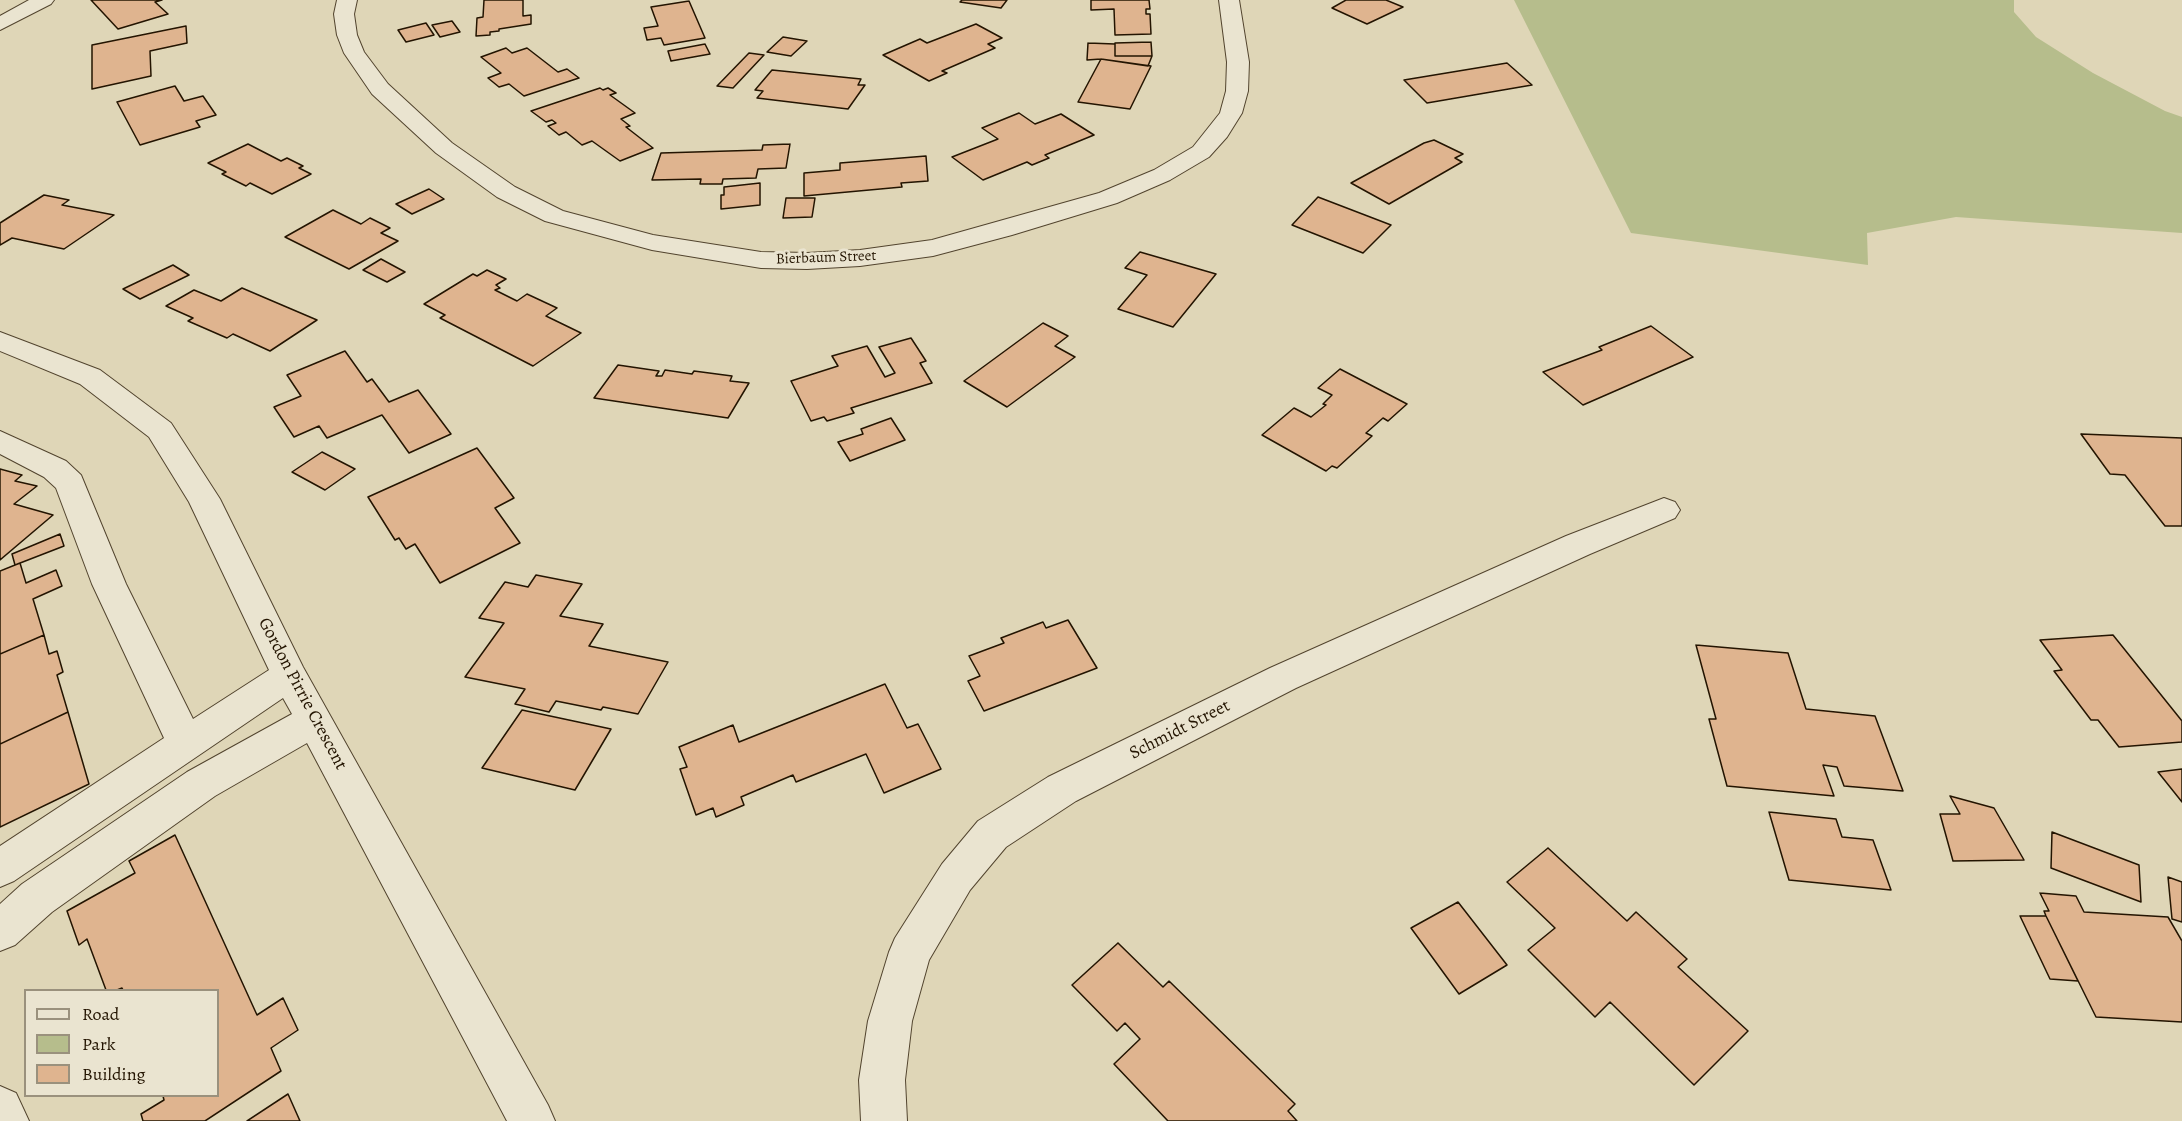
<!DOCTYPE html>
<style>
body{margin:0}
#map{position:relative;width:2182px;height:1121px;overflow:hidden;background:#dfd6b7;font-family:Alegreya,serif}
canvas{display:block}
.legend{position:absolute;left:24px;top:989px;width:195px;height:108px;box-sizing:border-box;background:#eae4d0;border:2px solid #9a917d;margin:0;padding:8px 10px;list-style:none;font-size:18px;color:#231401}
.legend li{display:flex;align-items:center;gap:12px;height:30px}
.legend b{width:30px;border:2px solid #9a917d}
</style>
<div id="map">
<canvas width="2182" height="1121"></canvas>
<ul class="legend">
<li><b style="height:8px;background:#eae4d0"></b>Road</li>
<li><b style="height:16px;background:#b6bd8c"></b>Park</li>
<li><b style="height:16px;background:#dfb48f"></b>Building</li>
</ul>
</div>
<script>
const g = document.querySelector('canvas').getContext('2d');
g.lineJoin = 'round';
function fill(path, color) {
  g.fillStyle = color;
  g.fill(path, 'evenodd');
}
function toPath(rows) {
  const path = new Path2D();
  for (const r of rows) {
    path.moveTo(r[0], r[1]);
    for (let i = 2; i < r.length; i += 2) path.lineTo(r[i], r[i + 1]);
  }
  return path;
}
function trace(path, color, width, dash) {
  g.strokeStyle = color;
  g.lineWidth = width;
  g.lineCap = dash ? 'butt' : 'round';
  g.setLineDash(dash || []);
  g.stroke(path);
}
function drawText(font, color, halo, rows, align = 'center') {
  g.font = font + ' Alegreya,serif';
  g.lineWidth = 6;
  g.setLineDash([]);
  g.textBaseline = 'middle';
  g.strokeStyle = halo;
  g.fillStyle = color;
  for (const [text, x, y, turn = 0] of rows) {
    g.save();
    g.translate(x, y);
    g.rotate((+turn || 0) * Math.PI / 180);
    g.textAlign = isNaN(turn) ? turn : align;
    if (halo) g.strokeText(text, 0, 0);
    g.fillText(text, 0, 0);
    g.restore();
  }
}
fill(toPath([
 [1514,0,2014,0,2014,12,2036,37,2093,73,2165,111,2182,117,2182,233,1956,217,1867,233,1868,265,1631,233]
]), '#b6bd8c');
const building = toPath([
 [91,0,162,0,155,2,168,14,118,29,91,0],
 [484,0,523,0,523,16,531,15,531,24,499,29,499,31,490,32,490,35,476,36,477,18,483,17,484,0],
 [962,0,1007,0,1001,8,960,2,962,0],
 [1091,0,1149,0,1150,9,1146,9,1146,14,1150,14,1151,34,1115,35,1114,9,1091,10,1091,0],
 [1346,0,1386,0,1403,7,1367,24,1332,8,1346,0],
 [689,1,705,38,664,45,661,38,647,40,644,28,658,26,651,7,689,1],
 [452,21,460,32,440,37,432,25,452,21],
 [426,23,434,35,406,42,398,30,426,23],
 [976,24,1002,38,988,44,995,48,942,71,947,73,929,81,883,55,920,39,927,43,976,24],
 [186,26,187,43,150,51,151,76,92,89,92,45,186,26],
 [783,37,807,41,791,56,767,52,783,37],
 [1151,42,1152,56,1115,56,1115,43,1151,42],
 [1088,43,1115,44,1115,56,1152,56,1148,66,1101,59,1087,60,1088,43],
 [705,44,710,54,671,61,668,51,705,44],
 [506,48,512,53,527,48,558,72,567,69,579,78,524,96,509,84,499,87,488,78,501,73,481,57,506,48],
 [749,53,764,55,733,88,717,86,749,53],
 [1101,59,1151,66,1130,109,1078,102,1101,59],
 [1507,63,1532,85,1427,103,1404,80,1507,63],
 [772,70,861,79,858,85,865,85,848,109,757,98,763,91,755,90,772,70],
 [175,86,184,101,203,96,216,115,196,121,200,127,140,145,117,102,175,86],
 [600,88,603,90,608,88,616,93,610,95,635,113,621,119,630,126,626,127,653,148,620,161,592,141,582,145,566,132,559,135,548,126,556,123,552,120,546,122,531,111,600,88],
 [1019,113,1035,124,1061,114,1094,135,1045,155,1049,158,1032,165,1027,162,983,180,952,157,998,139,982,128,1019,113],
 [1434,140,1463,154,1455,158,1462,162,1389,204,1351,183,1424,143,1434,140],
 [248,144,281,161,287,158,303,166,299,168,311,174,272,194,250,183,246,186,222,174,226,172,208,163,248,144],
 [790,144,786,168,758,169,756,178,723,179,722,184,700,184,701,179,652,180,661,153,762,150,763,145,790,144],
 [926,156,928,181,901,183,902,187,804,196,804,173,840,170,840,163,926,156],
 [760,183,760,205,721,209,721,195,724,195,724,187,760,183],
 [429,189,444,199,412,214,396,204,429,189],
 [44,195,69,200,62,205,114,215,64,249,12,238,0,245,0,223,44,195],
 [1318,197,1391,225,1363,253,1292,225,1318,197],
 [786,198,815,198,812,217,783,218,786,198],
 [333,210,361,224,370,218,390,228,381,233,398,241,349,269,285,237,333,210],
 [1140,252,1216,274,1173,327,1118,309,1147,275,1125,268,1140,252],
 [381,259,405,272,387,282,363,270,381,259],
 [173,265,189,275,140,299,123,289,173,265],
 [487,270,506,279,496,285,500,288,495,290,517,301,527,294,557,308,546,316,581,333,533,366,440,318,445,315,424,304,473,274,477,276,487,270],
 [242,288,317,320,270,351,233,334,227,338,188,321,193,318,166,306,194,290,221,301,242,288],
 [1043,323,1068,336,1055,346,1075,357,1007,407,964,381,1043,323],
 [1651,326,1693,357,1583,405,1543,372,1602,350,1599,347,1651,326],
 [911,338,926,361,920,363,932,383,851,408,854,413,827,421,824,417,811,421,791,381,838,366,832,356,867,346,885,377,895,373,879,347,911,338],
 [345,351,367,382,372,379,389,402,418,390,451,434,409,453,382,415,327,438,319,426,294,437,274,407,301,396,287,375,345,351],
 [618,365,659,371,656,376,662,376,665,370,692,374,694,371,732,376,730,381,749,383,728,418,594,398,618,365],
 [1340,369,1407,404,1388,421,1383,418,1366,433,1372,436,1337,468,1332,466,1326,471,1262,435,1294,408,1311,417,1326,405,1323,404,1332,395,1318,388,1340,369],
 [891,418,905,440,850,461,838,442,863,434,861,429,891,418],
 [2081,434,2182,438,2182,526,2165,526,2125,475,2110,474,2081,434],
 [477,448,514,498,495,508,520,543,440,583,415,544,406,549,399,538,395,540,368,497,477,448],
 [322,452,355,469,325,490,292,472,322,452],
 [0,469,22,475,15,481,37,486,14,504,53,515,0,560,0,469],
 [60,534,64,546,15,565,12,554,60,534],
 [20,563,26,583,56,570,62,586,33,599,44,635,0,654,0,571,20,563],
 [536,575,582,584,560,616,603,624,589,646,668,662,638,714,603,707,601,710,556,701,549,712,515,704,525,689,465,677,504,623,479,618,505,582,528,587,536,575],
 [1068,620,1097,668,984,711,968,681,980,676,969,656,1004,643,1001,638,1043,622,1046,628,1068,620],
 [44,635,49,654,57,651,63,672,57,675,68,712,0,744,0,654,44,635],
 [2113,635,2182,721,2182,742,2119,747,2098,720,2091,720,2054,671,2062,670,2040,640,2113,635],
 [1696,645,1788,653,1806,709,1875,716,1903,791,1844,786,1837,767,1823,765,1834,796,1727,786,1709,719,1716,719,1696,645],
 [885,684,907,728,918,724,941,769,884,793,866,754,796,782,793,775,741,797,744,805,716,817,713,808,696,815,680,769,687,767,679,747,733,725,739,742,885,684],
 [522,710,611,729,575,790,482,768,522,710],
 [68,712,89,784,0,827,0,744,68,712],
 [2182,769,2182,802,2158,772,2182,769],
 [1950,796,1994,808,2024,860,1953,861,1940,814,1960,814,1950,796],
 [1769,812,1836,819,1842,837,1873,840,1891,890,1789,880,1769,812],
 [2052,832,2139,865,2141,902,2051,868,2052,832],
 [175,835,257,1015,283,998,298,1030,271,1048,281,1071,205,1121,143,1121,141,1114,164,1100,163,1096,218,1096,218,990,123,990,122,988,117,990,106,990,87,939,79,945,67,911,135,873,129,861,175,835],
 [1548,848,1627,921,1636,912,1687,959,1678,967,1748,1031,1694,1085,1610,1002,1595,1017,1528,950,1555,928,1507,882,1548,848],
 [2168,877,2182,882,2182,922,2172,919,2168,877],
 [2040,893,2076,896,2084,912,2168,917,2182,941,2182,1022,2096,1017,2046,916,2044,911,2049,911,2040,893],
 [1458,902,1507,965,1459,994,1411,928,1458,902],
 [2020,916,2046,916,2078,981,2050,979,2020,916],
 [1118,943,1163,987,1169,981,1295,1104,1288,1111,1297,1121,1168,1121,1114,1064,1140,1039,1125,1023,1117,1031,1072,985,1118,943],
 [288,1094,300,1121,247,1121,288,1094]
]);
fill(building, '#dfb48f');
trace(building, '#231401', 1.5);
const minor = toPath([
 [29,0,54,0,51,4,0,30,0,16,29,0],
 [337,0,357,0,354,14,357,35,364,52,388,84,452,143,515,187,563,211,653,235,761,252,807,253,860,250,932,240,1099,193,1154,170,1193,147,1220,113,1226,91,1227,62,1219,0,1239,0,1249,62,1248,91,1242,113,1227,137,1209,157,1170,180,1117,203,1012,235,933,256,860,266,807,269,761,268,652,250,545,221,497,197,436,153,372,94,344,53,337,35,334,14,337,0],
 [0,332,100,370,171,423,220,499,303,667,548,1105,555,1121,507,1121,307,743,215,796,52,912,15,945,0,951,0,904,22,884,187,772,292,714,283,698,14,881,0,887,0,846,164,738,92,584,56,488,44,477,0,454,0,431,66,461,81,475,126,584,193,719,269,670,189,502,149,437,80,384,0,351,0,332],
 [1664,498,1675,502,1680,510,1675,518,1590,554,1296,688,1076,801,1006,847,970,890,929,960,912,1021,905,1080,907,1121,861,1121,859,1080,868,1021,889,952,895,938,942,864,978,821,1048,777,1270,668,1566,536,1664,498],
 [0,1086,16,1093,29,1121,0,1121,0,1086]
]);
trace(minor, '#52442e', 2);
fill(minor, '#eae4d0');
drawText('15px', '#231401', '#eae4d0', [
 ["Bierbaum Street",826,258,-2]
]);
drawText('18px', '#231401', '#eae4d0', [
 ["Gordon Pirrie Crescent",302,694,62],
 ["Schmidt Street",1180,730,-27]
]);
</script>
